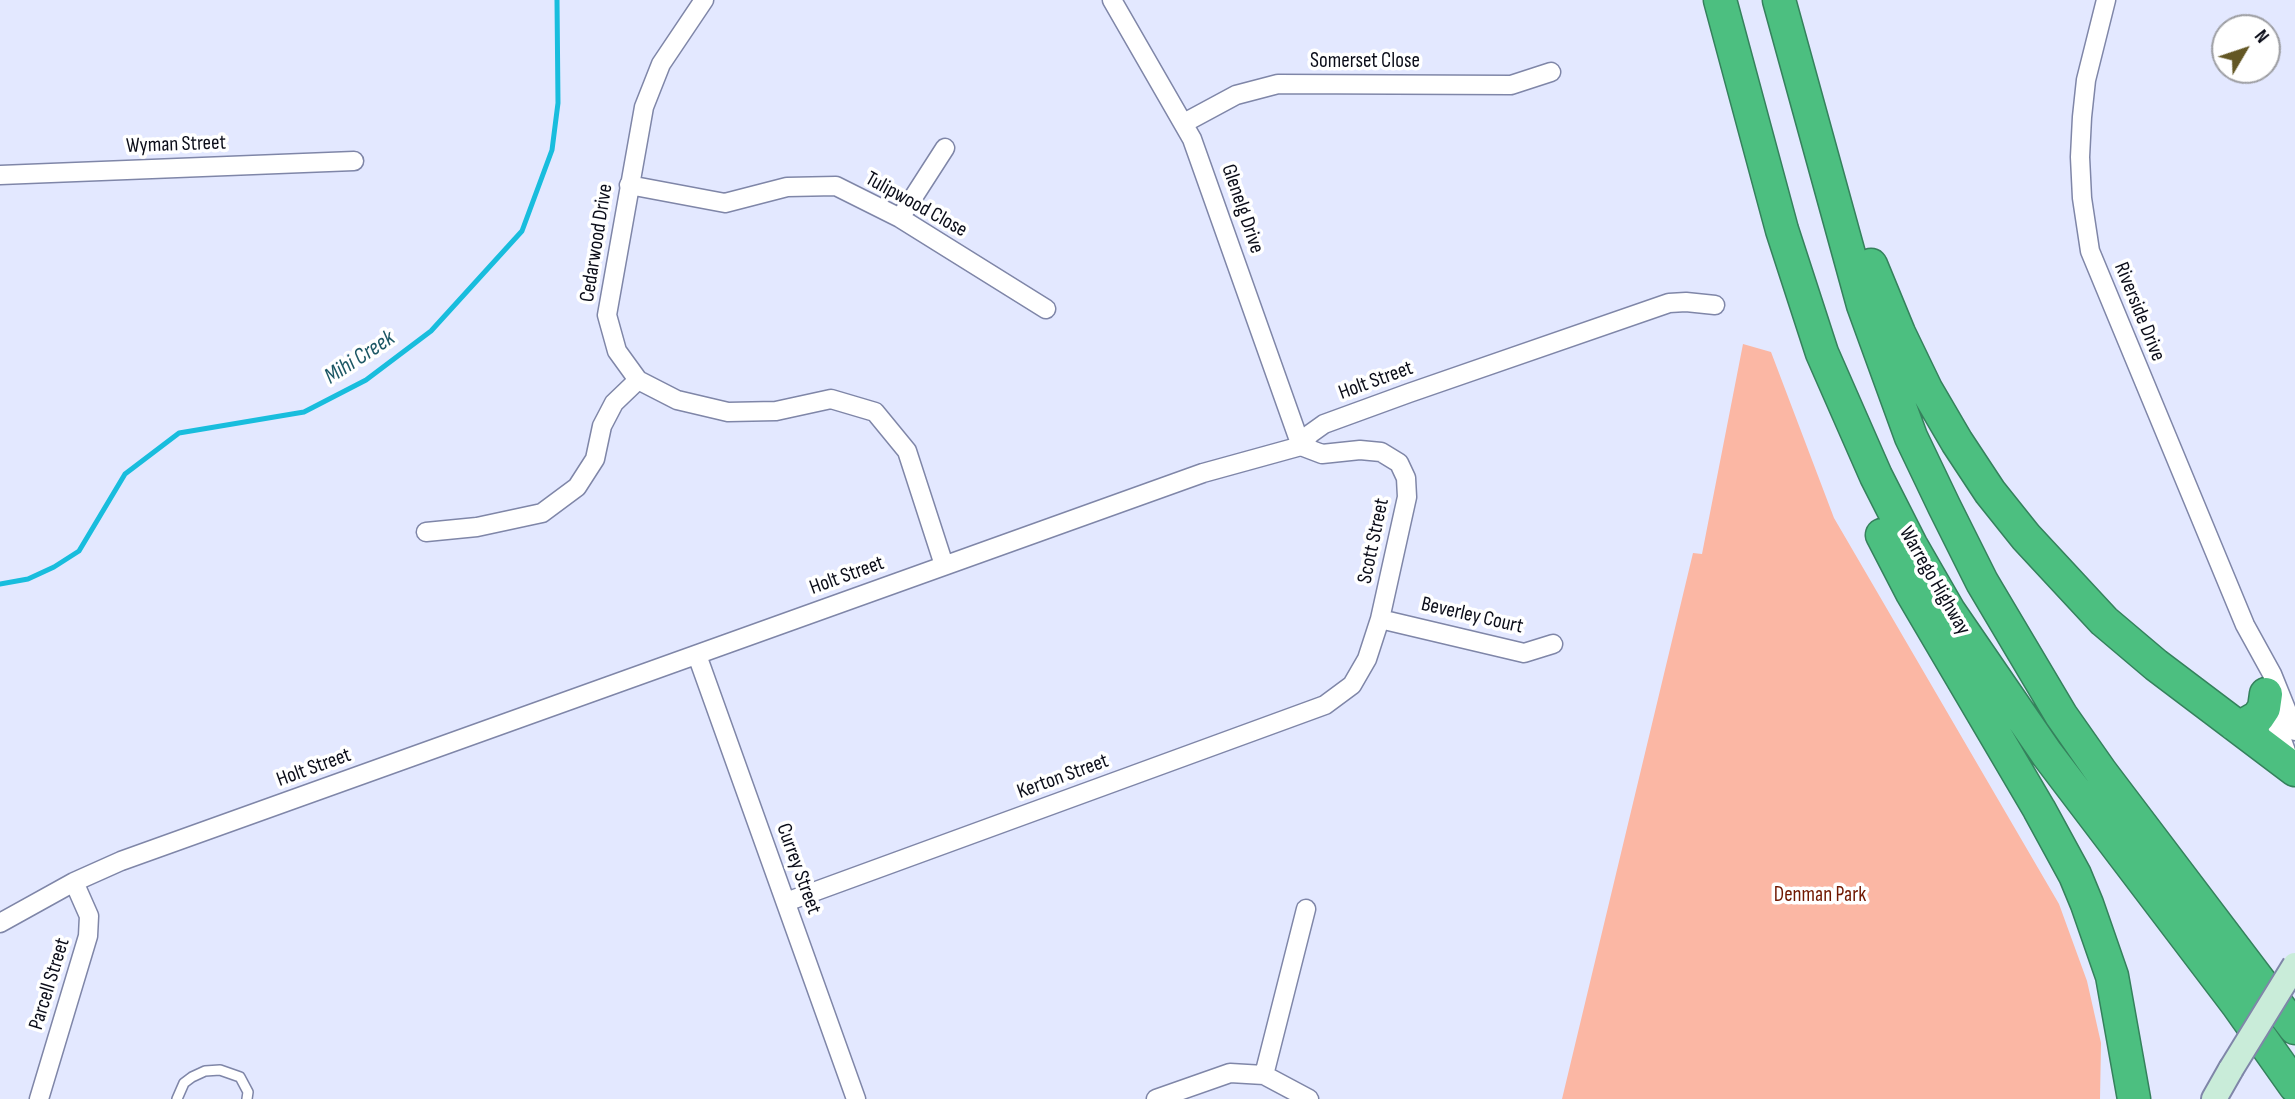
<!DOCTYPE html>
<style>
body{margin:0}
#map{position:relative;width:2295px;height:1099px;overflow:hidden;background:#e3e8ff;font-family:"Sofia Sans Condensed",sans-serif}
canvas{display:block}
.north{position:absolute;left:2211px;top:14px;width:70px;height:70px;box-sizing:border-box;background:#fff;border:2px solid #9d9ea3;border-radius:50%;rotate:51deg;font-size:19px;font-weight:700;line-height:28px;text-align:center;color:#0b0d19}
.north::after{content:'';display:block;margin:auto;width:24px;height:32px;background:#635724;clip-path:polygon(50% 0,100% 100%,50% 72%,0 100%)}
</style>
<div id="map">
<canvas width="2295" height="1099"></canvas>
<div class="north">N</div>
</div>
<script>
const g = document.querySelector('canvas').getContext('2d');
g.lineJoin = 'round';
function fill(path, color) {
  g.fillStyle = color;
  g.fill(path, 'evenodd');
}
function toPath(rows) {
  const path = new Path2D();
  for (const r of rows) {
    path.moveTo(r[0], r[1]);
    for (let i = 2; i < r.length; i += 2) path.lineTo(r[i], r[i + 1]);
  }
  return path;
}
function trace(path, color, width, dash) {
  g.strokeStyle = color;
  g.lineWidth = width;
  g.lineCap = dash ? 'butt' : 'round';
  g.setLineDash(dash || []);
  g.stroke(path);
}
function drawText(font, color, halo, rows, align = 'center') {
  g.font = font + ' "Sofia Sans Condensed",sans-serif';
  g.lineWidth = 7;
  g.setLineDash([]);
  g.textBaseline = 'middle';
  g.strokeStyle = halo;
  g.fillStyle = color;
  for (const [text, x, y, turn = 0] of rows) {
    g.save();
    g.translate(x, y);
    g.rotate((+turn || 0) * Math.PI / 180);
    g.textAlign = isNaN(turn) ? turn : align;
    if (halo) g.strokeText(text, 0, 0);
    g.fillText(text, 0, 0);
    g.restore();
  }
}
fill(toPath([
 [1743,344,1771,352,1834,518,2059,904,2087,981,2101,1043,2100,1099,1562,1099,1693,553,1702,554]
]), '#fbb7a4');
trace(toPath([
 [0,584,28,579,54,567,79,551,125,474,179,433,304,412,366,380,431,331,522,231,552,150,558,103,557,0]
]), '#18bddd', 5);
const service = toPath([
 [177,1099,184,1083,192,1077,205,1071,220,1070,240,1077,248,1092,247,1099]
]);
const minor = toPath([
 [704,0,661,64,644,107,607,315,617,351,638,380,677,400,728,412,776,411,831,399,875,412,907,451,944,565],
 [1112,0,1192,139,1301,446],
 [2106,0,2086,80,2082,117,2080,157,2082,198,2090,251,2245,625,2272,674,2295,731],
 [1184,123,1236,95,1278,84,1511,85,1551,72],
 [0,175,354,161],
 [629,185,725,203,787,187,836,186,900,218,1046,309],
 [900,218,945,148],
 [426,532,477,527,542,513,577,487,595,459,602,426,614,403,638,380],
 [1380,619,1524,653,1553,644],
 [697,655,856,1099],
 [2267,699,2290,762],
 [786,902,1325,705,1352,685,1367,659,1380,619,1407,497,1406,478,1399,463,1381,452,1360,450,1322,454,1301,446],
 [0,923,74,882,121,861,1203,473,1301,446,1310,434,1324,424,1409,393,1669,303,1686,302,1715,305],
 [1264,1075,1306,909],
 [39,1099,88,936,89,916,74,882],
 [1156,1099,1230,1073,1264,1075,1309,1099]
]);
const secondary = toPath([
 [2214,1099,2231,1069]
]);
const motorway = toPath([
 [1720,0,1782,230,1822,353,1876,476,1911,545,1949,611,2047,754,2237,1004,2295,1086],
 [1779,0,1863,305,1911,437,1944,506,1982,582,2061,715,2101,772,2295,1028],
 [1871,265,1899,333,1926,389,1957,442,1990,492,2026,537,2104,621,2156,665,2295,770],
 [1882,535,1912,593,2039,809,2075,875,2087,904,2112,976,2134,1099],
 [2234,724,2244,725,2258,717,2264,708,2266,694]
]);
trace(service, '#7f86a8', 12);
trace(minor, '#7f86a8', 21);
trace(secondary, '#7f86a8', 28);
trace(motorway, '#35815c', 35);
trace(service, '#fff', 9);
trace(minor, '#fff', 18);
trace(secondary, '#c9ecd9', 24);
trace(motorway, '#4cbf80', 32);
const secondaryBridge = toPath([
 [2231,1069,2295,965]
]);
trace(secondaryBridge, '#7f86a8', 28, []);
trace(secondaryBridge, '#c9ecd9', 24);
drawText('21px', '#0b0d19', '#fff', [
 ["Somerset Close",1365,62],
 ["Wyman Street",176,145,-2],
 ["Tulipwood Close",916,205,29],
 ["Glenelg Drive",1242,209,71],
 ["Cedarwood Drive",597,243,-81],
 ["Riverside Drive",2139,312,68],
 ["Holt Street",1376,381,-20],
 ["Scott Street",1374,541,-78],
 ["Holt Street",847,576,-20],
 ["Warrego Highway",1934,581,60],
 ["Beverley Court",1472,616,13],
 ["Holt Street",314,768,-20],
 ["Kerton Street",1063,777,-20],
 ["Currey Street",798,869,70],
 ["Parcell Street",50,984,-73]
]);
drawText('21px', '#701800', '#fff', [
 ["Denman Park",1820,896]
]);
drawText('italic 23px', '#1d5865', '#fff', [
 ["Mihi Creek",360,358,-33]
]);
</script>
